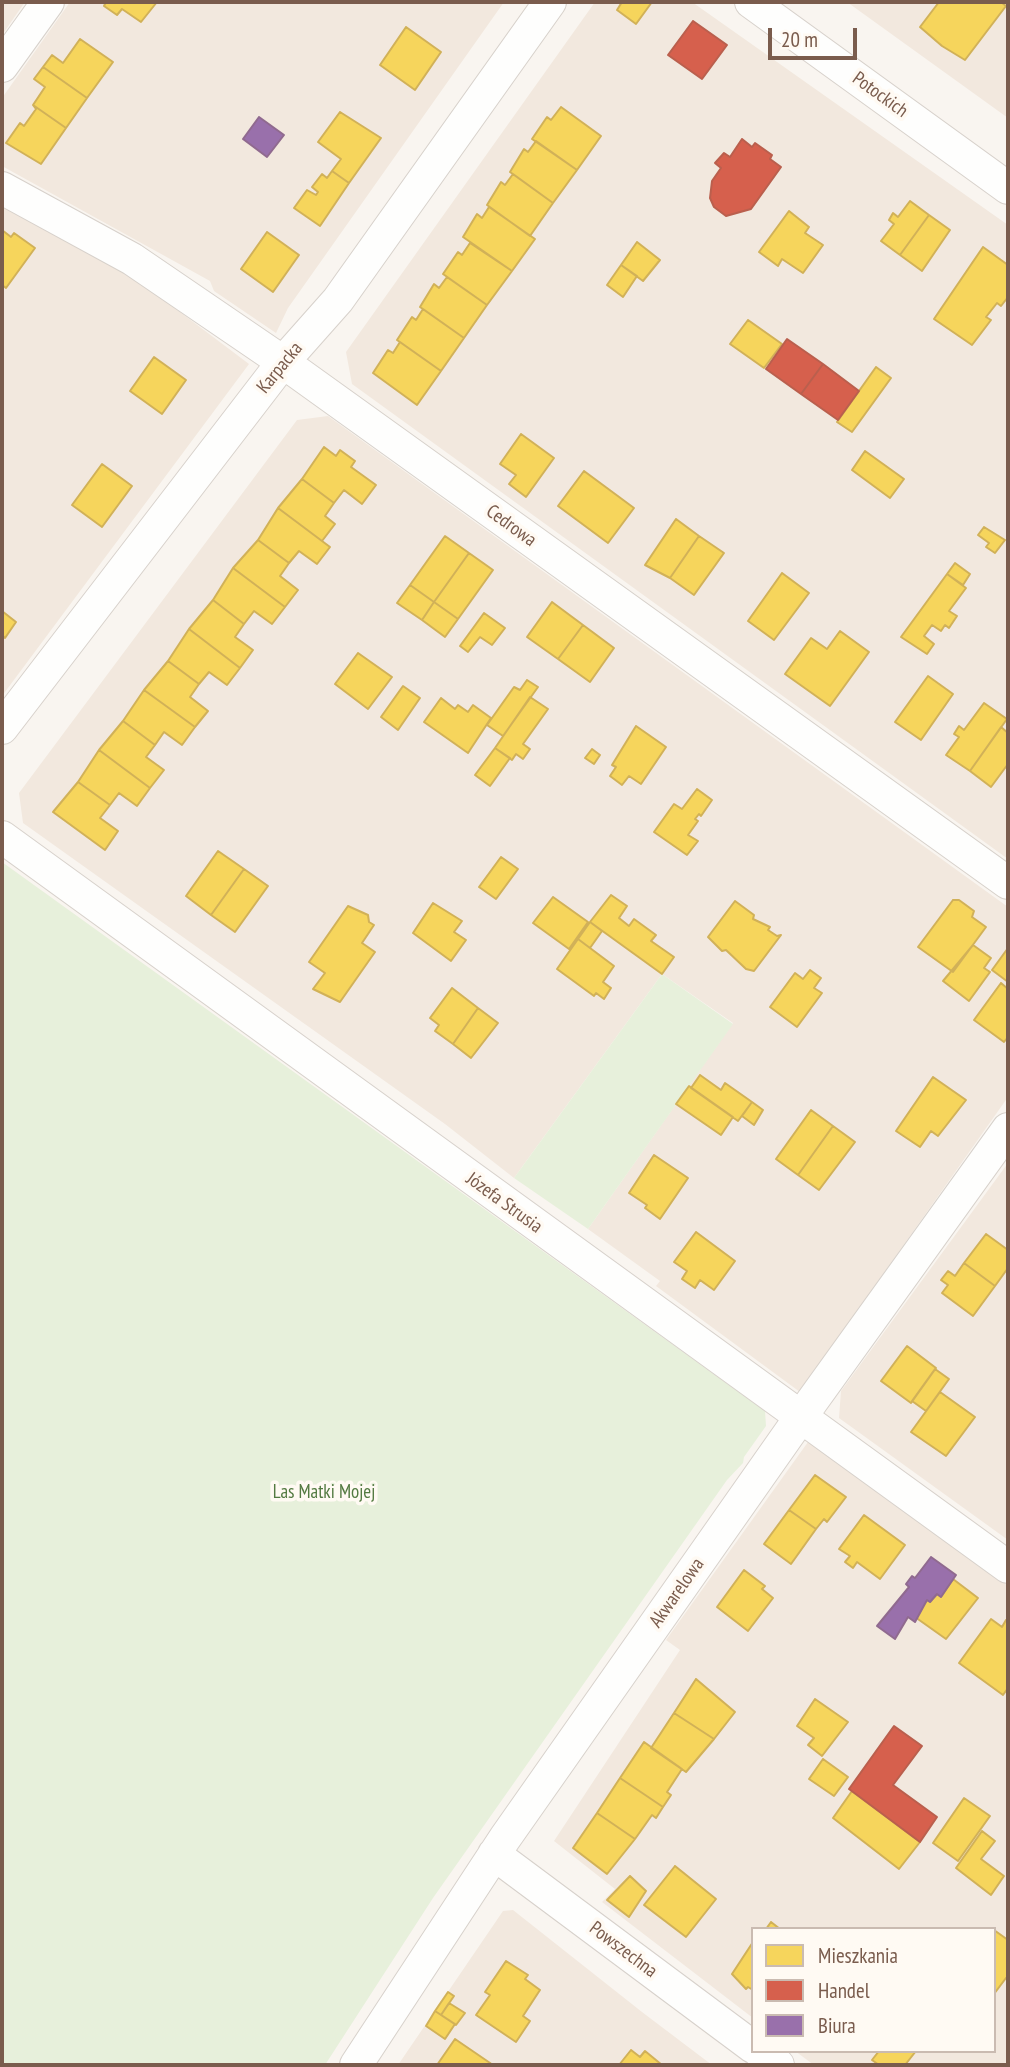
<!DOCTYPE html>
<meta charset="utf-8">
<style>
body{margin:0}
#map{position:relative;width:1010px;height:2067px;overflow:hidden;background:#f9f5f0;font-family:"PT Sans Narrow",sans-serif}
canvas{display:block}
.frame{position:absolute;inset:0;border:4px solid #7a5c4d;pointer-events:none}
.legend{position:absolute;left:751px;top:1927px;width:245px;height:126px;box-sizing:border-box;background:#fffaf3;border:2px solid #cabbb1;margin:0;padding:9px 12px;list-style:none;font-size:21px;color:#7a5c4d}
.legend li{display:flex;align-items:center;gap:14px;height:35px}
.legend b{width:35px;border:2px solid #cabbb1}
.scale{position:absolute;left:768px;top:28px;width:89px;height:32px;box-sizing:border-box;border:4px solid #7a5c4d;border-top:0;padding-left:9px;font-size:21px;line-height:24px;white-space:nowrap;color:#7a5c4d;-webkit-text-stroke:5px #fffaf3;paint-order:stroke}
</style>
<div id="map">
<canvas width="1010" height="2067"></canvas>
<div class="frame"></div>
<ul class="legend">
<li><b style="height:19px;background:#f6d55c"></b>Mieszkania</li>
<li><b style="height:19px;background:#d6604d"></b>Handel</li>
<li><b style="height:19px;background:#9970ab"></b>Biura</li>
</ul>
<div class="scale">20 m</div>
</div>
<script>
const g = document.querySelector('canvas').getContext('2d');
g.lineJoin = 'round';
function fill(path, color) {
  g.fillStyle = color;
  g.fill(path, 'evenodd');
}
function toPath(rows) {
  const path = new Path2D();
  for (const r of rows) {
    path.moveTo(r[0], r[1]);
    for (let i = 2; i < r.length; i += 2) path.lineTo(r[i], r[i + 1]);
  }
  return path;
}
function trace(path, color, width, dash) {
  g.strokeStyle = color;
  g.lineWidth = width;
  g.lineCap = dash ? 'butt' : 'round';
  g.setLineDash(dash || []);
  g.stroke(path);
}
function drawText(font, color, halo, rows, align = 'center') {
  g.font = font + ' "PT Sans Narrow",sans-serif';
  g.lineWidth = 7;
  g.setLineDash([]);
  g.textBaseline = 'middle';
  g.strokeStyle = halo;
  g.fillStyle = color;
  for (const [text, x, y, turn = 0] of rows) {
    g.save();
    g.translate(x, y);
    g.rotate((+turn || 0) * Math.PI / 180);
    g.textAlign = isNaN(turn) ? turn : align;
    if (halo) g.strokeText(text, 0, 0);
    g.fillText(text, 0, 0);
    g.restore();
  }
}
fill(toPath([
 [2,2,25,2,2,35],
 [70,2,504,2,288,308,276,333,214,291,210,281,2,166,2,98],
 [595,2,692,2,1008,225,1008,859,352,384,346,352],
 [847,2,1008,2,1008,118],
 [2,205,119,266,249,364,2,696],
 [328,416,1008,907,1008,1097,800,1392,656,1286,660,1281,588,1229,733,1023,662,974,514,1178,445,1124,23,823,19,793,297,420],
 [1008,1163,1008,1540,839,1418,841,1391],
 [808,1442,1008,1586,1008,2065,814,2065,795,2051,994,2051,994,1929,753,1929,753,2018,602,1902,615,1889,554,1841,680,1650,666,1640],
 [513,1910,642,2012,712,2065,398,2065,503,1911]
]), '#f2e8de');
fill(toPath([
 [2,862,765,1411,766,1426,744,1457,743,1463,727,1480,433,1898,325,2065,2,2065],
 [662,974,733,1024,588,1229,514,1178]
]), '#e7f0db');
const homes = toPath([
 [106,2,157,2,141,22,122,9,117,15,104,6,106,2],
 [622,2,652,2,636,24,617,10,622,2],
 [939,2,1001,2,1006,6,965,60,942,46,920,27,939,2],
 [406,27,441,52,415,90,380,65,406,27],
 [80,39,113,62,87,98,43,67,52,55,63,63,80,39],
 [43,67,87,98,66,128,33,105,45,87,34,79,43,67],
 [33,105,66,128,41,164,6,143,20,123,24,126,36,109,33,105],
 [561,107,601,136,577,170,532,139,547,117,551,120,561,107],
 [340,112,381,138,349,183,332,171,341,159,318,142,340,112],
 [536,141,577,170,553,203,510,172,524,149,528,152,536,141],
 [332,171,349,183,320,226,294,208,307,190,316,195,318,192,312,187,322,174,327,178,332,171],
 [513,174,553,203,530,236,487,205,501,182,505,185,513,174],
 [910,201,929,215,900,255,881,241,894,224,889,220,893,213,898,217,910,201],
 [489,207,535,239,512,271,463,237,477,214,482,218,489,207],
 [789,211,809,227,805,233,823,245,803,273,782,259,778,266,759,252,789,211],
 [929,215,950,230,922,271,900,255,929,215],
 [2,230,11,237,14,233,35,248,6,288,2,285,2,230],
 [267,232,299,255,273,292,241,269,267,232],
 [637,242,660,260,643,281,621,265,637,242],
 [470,243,512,271,487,305,443,274,458,252,462,255,470,243],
 [983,247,1008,265,1008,297,1001,306,997,303,986,317,991,320,972,345,934,319,983,247],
 [621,265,637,276,623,297,607,285,621,265],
 [447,277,487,305,464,338,420,307,434,284,439,288,447,277],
 [423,309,464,338,441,371,397,340,412,317,416,320,423,309],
 [748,320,782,344,764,368,730,344,748,320],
 [400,342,441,371,417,405,373,373,388,350,393,353,400,342],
 [154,357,186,380,162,414,130,391,154,357],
 [876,367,891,378,852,432,837,422,876,367],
 [521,434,554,458,526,497,509,484,516,475,500,464,521,434],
 [324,447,336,456,340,450,355,461,351,467,376,485,362,504,344,490,334,503,302,479,324,447],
 [865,451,904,479,890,498,852,470,865,451],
 [102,464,132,486,102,527,72,505,102,464],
 [584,471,634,508,608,543,558,506,584,471],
 [302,479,334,503,325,516,335,524,322,541,278,508,302,479],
 [278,508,330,547,317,564,299,551,289,563,258,540,278,508],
 [676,519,699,536,670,578,645,565,676,519],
 [984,527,1005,540,995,553,986,547,989,543,978,535,984,527],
 [445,536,469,553,434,602,410,585,445,536],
 [699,536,724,553,694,595,670,578,699,536],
 [258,540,289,563,280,576,298,590,285,607,233,568,258,540],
 [469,553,493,570,458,619,434,602,469,553],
 [955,563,970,574,963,585,947,574,955,563],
 [233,568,285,607,272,624,254,611,244,624,213,600,233,568],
 [782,573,809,593,774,640,748,621,782,573],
 [947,574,966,588,949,611,957,616,949,628,945,625,941,631,932,625,924,636,934,644,927,654,901,637,947,574],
 [410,585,434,602,422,620,397,603,410,585],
 [213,600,244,624,235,637,253,650,240,668,189,629,213,600],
 [434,602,458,619,445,637,422,620,434,602],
 [552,602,583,625,558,659,527,637,552,602],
 [2,611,16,622,5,638,2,635,2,611],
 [484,613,505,628,492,645,480,637,468,652,460,646,484,613],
 [583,625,614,648,590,682,558,659,583,625],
 [189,629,240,668,227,685,209,672,199,684,168,661,189,629],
 [840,631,869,652,830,706,785,674,811,638,827,649,840,631],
 [358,653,392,677,368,709,335,684,358,653],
 [168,661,199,684,190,697,208,711,195,727,144,690,168,661],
 [928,676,953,694,921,740,895,722,928,676],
 [527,680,538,687,503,736,487,725,514,687,520,690,527,680],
 [403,686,420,698,398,730,381,717,403,686],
 [144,690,195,727,182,745,164,732,155,745,123,721,144,690],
 [530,697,548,709,523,744,530,749,523,759,516,754,512,760,495,748,530,697],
 [441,698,455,709,458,705,468,712,473,705,491,718,468,753,424,722,441,698],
 [984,703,1007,719,970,771,946,755,959,737,954,734,959,726,964,730,984,703],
 [123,721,155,745,146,757,164,770,150,788,99,750,123,721],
 [636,726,666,747,641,784,629,776,622,785,610,776,616,767,612,765,636,726],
 [1001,727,1008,733,1008,764,991,787,970,771,1001,727],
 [495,748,510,758,490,786,475,775,495,748],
 [592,749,600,755,594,764,585,758,592,749],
 [99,750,150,788,137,806,119,793,110,805,78,782,99,750],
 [78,782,110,805,100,818,118,831,105,850,53,812,78,782],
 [697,789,712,800,701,816,699,814,695,819,698,821,688,835,698,841,687,855,654,832,674,804,682,809,697,789],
 [218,851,244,869,211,915,186,896,218,851],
 [501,857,518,869,496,899,479,887,501,857],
 [244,869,268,886,235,932,211,915,244,869],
 [611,895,627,906,619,918,629,926,634,919,656,935,651,941,674,957,662,974,590,922,611,895],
 [553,897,588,922,569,949,533,923,553,897],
 [953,900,959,900,974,911,972,917,986,927,953,972,918,947,953,900],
 [735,901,754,915,753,919,770,927,768,930,777,936,781,935,754,971,746,969,726,950,722,951,708,937,735,901],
 [433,903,462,921,454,932,466,940,451,961,413,933,433,903],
 [348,906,368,915,369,922,374,925,362,943,375,952,340,1002,313,989,325,973,309,962,348,906],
 [590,922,602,931,590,948,578,939,590,922],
 [578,939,614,966,603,982,611,988,604,999,596,993,594,996,557,969,578,939],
 [973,945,991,958,984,968,990,972,969,1001,943,981,973,945],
 [1008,948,1008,982,992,970,1008,948],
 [810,970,821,978,814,988,822,993,797,1027,770,1007,795,973,803,979,810,970],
 [1001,983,1008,989,1008,1037,1004,1042,974,1020,1001,983],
 [452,988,478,1008,453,1044,435,1031,439,1025,430,1018,452,988],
 [478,1008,498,1023,471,1058,453,1044,478,1008],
 [700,1075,721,1090,725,1083,752,1102,738,1121,691,1088,700,1075],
 [933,1077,966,1100,938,1136,931,1131,920,1147,896,1131,933,1077],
 [689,1086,733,1117,721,1135,676,1104,689,1086],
 [752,1102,763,1110,754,1125,742,1116,752,1102],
 [811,1110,833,1126,798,1175,776,1159,811,1110],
 [833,1126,855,1142,819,1190,798,1175,833,1126],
 [654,1155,688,1178,660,1219,645,1208,647,1205,629,1193,654,1155],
 [696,1232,735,1261,714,1290,700,1280,695,1288,682,1279,687,1271,674,1262,696,1232],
 [986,1234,1008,1250,1008,1268,995,1286,964,1263,986,1234],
 [964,1263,995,1286,973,1316,942,1293,948,1285,941,1280,948,1271,955,1276,964,1263],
 [907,1346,936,1368,911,1403,881,1381,907,1346],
 [935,1369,949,1379,926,1411,912,1401,935,1369],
 [940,1392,975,1417,946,1456,911,1432,940,1392],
 [815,1475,846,1497,827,1522,824,1519,816,1529,789,1510,815,1475],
 [789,1510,816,1529,791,1564,764,1544,789,1510],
 [864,1515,905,1545,880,1579,857,1562,853,1568,845,1562,850,1556,839,1549,864,1515],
 [744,1570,765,1586,762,1589,773,1598,748,1631,717,1607,744,1570],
 [953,1579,978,1598,946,1639,915,1617,927,1600,930,1602,937,1594,941,1597,953,1579],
 [991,1619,1002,1627,1006,1620,1008,1622,1008,1688,1003,1695,959,1663,991,1619],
 [696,1679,735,1712,714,1739,674,1713,696,1679],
 [815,1699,848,1722,822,1756,808,1745,814,1738,797,1726,815,1699],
 [674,1713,714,1739,686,1772,651,1748,674,1713],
 [644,1742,682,1769,667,1792,671,1795,663,1807,620,1778,644,1742],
 [823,1759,848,1777,834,1796,809,1779,823,1759],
 [620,1778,663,1807,656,1818,652,1815,635,1839,597,1813,620,1778],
 [852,1791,920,1842,899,1869,833,1818,852,1791],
 [964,1798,990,1816,958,1861,933,1843,964,1798],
 [597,1813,635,1839,607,1874,573,1848,597,1813],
 [982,1831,995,1841,981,1859,1004,1876,991,1895,956,1868,982,1831],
 [675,1866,716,1899,686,1937,644,1905,675,1866],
 [630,1876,646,1891,629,1917,607,1900,630,1876],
 [771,1922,780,1929,766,1929,771,1922],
 [994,1930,1008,1940,1008,1980,1006,1978,994,1994,994,1930],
 [753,1942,753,1990,748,1987,746,1989,732,1974,753,1942],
 [506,1961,528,1975,525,1979,540,1990,523,2016,530,2021,516,2042,476,2015,490,1995,485,1992,506,1961],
 [448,1992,454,1996,441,2015,435,2011,448,1992],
 [449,2003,465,2013,456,2025,441,2015,449,2003],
 [435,2011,455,2024,445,2039,426,2026,435,2011],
 [455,2039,493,2065,437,2065,455,2039],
 [631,2050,640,2057,645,2051,662,2065,619,2065,631,2050],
 [879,2051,916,2051,905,2065,879,2065,872,2060,879,2051]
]);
fill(homes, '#f6d55c');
trace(homes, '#d1b158', 2);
const shops = toPath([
 [693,21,727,45,702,79,668,55,693,21],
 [742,139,752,147,755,143,772,155,770,159,781,167,751,209,726,216,714,207,710,198,712,181,721,168,715,163,724,153,730,157,742,139],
 [787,339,823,364,801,394,766,369,787,339],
 [823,364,859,391,838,420,801,394,823,364],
 [894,1726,922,1746,893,1785,937,1817,920,1842,849,1789,894,1726]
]);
fill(shops, '#d6604d');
trace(shops, '#ba5f4d', 2);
const offices = toPath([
 [259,117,284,135,267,157,243,139,259,117],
 [931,1557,956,1575,941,1597,937,1594,930,1602,927,1600,915,1622,908,1617,895,1639,877,1626,909,1587,906,1584,912,1576,915,1578,931,1557]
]);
fill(offices, '#9970ab');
trace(offices, '#906a8f', 2);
const minor = toPath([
 [751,2,1008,188],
 [2,66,48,2],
 [2,188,132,259,283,362,1008,883],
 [2,728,283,362,338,300,550,2],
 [2,837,1008,1567],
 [494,1854,753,2047],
 [759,2051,778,2065],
 [356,2065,505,1838,800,1418,1008,1129]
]);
trace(minor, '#d7d1cb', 34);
trace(minor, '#fefefd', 32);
drawText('19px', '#7a5c4d', '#fffaf3', [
 ["Potockich",880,95,36],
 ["Karpacka",280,368,-51],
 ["Cedrowa",511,526,36],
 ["Józefa Strusia",504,1203,36],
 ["Akwarelowa",677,1593,-55],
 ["Powszechna",623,1950,37]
]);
drawText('19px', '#537a41', '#fffaf3', [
 ["Las Matki Mojej",324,1493]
]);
</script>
